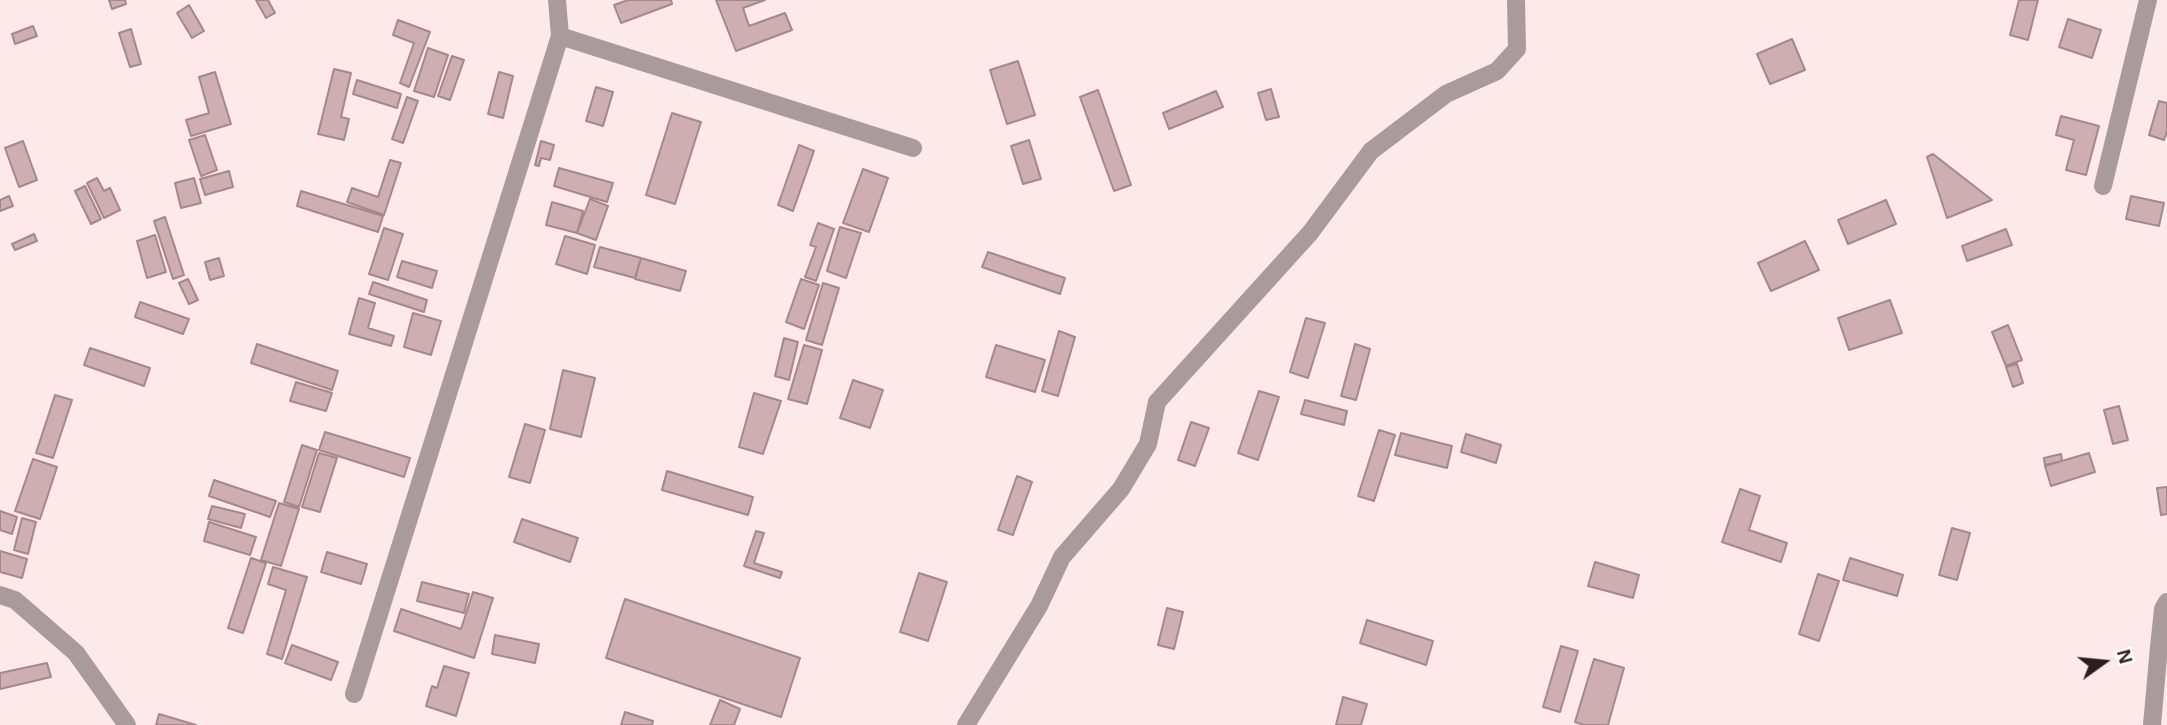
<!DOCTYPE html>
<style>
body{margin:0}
#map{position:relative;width:2167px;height:725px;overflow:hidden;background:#fde9ea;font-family:Arial,sans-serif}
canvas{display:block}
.north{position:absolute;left:2069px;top:627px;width:70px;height:70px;-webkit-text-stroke:5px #fff;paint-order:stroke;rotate:75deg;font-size:19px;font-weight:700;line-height:28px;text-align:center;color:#2a1e1f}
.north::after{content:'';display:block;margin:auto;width:24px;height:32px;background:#2a1e1f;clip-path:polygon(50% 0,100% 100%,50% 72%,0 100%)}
</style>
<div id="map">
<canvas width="2167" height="725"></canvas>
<div class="north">N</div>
</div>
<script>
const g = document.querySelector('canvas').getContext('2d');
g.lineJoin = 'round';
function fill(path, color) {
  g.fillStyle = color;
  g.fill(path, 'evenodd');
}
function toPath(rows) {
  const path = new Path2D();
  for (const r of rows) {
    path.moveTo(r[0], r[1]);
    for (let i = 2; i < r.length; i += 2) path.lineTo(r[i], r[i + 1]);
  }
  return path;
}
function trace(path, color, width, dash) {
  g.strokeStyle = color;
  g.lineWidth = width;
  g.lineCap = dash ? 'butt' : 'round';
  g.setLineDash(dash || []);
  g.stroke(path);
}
const building = toPath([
 [109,0,125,0,126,4,112,9,109,0],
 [256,0,268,0,275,13,266,18,256,0],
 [628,0,671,0,672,4,621,23,614,5,628,0],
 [716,0,765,0,743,8,749,26,785,13,792,30,736,51,716,0],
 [2019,0,2038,0,2028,40,2010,35,2019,0],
 [189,5,204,31,192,38,177,13,189,5],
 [2068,19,2101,30,2092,58,2059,47,2068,19],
 [398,20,430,32,409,87,400,83,414,43,393,35,398,20],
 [33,26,37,36,15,44,12,34,33,26],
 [131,29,141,64,130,67,119,33,131,29],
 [1792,39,1805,70,1770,84,1757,54,1792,39],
 [428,48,448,55,434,97,414,91,428,48],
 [452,56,464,60,450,100,438,96,452,56],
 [1018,61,1035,115,1007,124,990,70,1018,61],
 [334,69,351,73,341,117,349,119,344,140,318,134,334,69],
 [215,72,231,124,191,136,186,120,209,113,199,77,215,72],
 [499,72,513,76,503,118,488,114,499,72],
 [357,80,401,94,397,108,353,94,357,80],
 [596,87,613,92,603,126,586,121,596,87],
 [1271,89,1279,117,1266,120,1258,93,1271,89],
 [1098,90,1131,185,1114,191,1080,97,1098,90],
 [1216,91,1223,107,1169,129,1163,113,1216,91],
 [407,97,418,101,403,143,392,139,407,97],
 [2159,101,2167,103,2167,131,2164,140,2149,135,2159,101],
 [672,113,701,122,675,204,646,195,672,113],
 [2061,116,2099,126,2086,175,2066,170,2074,140,2056,135,2061,116],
 [205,135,217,170,201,176,189,140,205,135],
 [1029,140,1041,179,1023,184,1011,146,1029,140],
 [23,141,37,180,19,187,5,148,23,141],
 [541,141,554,145,550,160,541,158,539,166,535,165,541,141],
 [799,145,814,151,793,211,778,205,799,145],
 [1933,154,1992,200,1947,218,1927,157,1933,154],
 [390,160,401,163,384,215,347,202,352,188,378,197,390,160],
 [559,168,613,183,607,202,554,186,559,168],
 [863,169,888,178,869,232,843,223,863,169],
 [229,171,233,187,205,195,200,179,229,171],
 [97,178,104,191,110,188,120,210,104,218,87,183,97,178],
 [194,178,201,203,181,208,175,183,194,178],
 [85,186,101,219,91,224,75,191,85,186],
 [301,191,383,216,378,232,297,206,301,191],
 [9,196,13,206,0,211,0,200,9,196],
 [2131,196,2164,203,2159,226,2126,219,2131,196],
 [590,199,608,206,596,240,577,233,590,199],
 [1886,200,1896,224,1848,244,1838,220,1886,200],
 [552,202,583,211,577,233,546,225,552,202],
 [165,217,184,275,173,279,154,221,165,217],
 [818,223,834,229,816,281,805,277,816,247,810,245,818,223],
 [840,227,861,233,846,278,827,271,840,227],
 [384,228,403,234,388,280,369,274,384,228],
 [2006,229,2012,245,1967,261,1962,246,2006,229],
 [34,234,37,241,15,250,12,244,34,234],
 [155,235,166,272,147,278,137,241,155,235],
 [565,236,595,245,587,274,556,264,565,236],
 [1805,241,1819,270,1771,291,1758,263,1805,241],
 [600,247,641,258,635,278,594,267,600,247],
 [988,252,1065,278,1060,294,982,267,988,252],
 [219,258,224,276,210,280,205,262,219,258],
 [641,258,686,271,680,291,635,279,641,258],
 [402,261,437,271,432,288,397,277,402,261],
 [188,279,198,300,189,304,179,283,188,279],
 [801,279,819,285,804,329,786,322,801,279],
 [373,282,427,300,424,312,369,294,373,282],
 [823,283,839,288,822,345,806,340,823,283],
 [359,298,375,303,368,328,394,336,391,346,349,334,359,298],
 [1890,300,1902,333,1849,350,1838,318,1890,300],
 [140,302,189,319,183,334,135,317,140,302],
 [413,313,441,321,431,355,404,347,413,313],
 [1306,318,1325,323,1308,378,1290,372,1306,318],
 [2008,325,2022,360,2006,366,1992,332,2008,325],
 [1059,331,1075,337,1058,396,1042,391,1059,331],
 [784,338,798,342,789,380,775,376,784,338],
 [257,344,338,371,332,390,251,363,257,344],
 [1355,344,1370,349,1356,400,1341,396,1355,344],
 [804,345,822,350,807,404,788,399,804,345],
 [996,345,1045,360,1035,392,986,377,996,345],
 [90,348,150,368,144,386,84,365,90,348],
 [2017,364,2023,383,2013,387,2006,367,2017,364],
 [563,370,595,378,581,437,550,429,563,370],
 [853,380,883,390,870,428,840,418,853,380],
 [296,382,332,393,326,411,290,401,296,382],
 [1259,391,1279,397,1258,460,1238,453,1259,391],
 [754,393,781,401,763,454,739,447,754,393],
 [55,395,72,400,53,458,36,453,55,395],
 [1305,400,1347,411,1344,425,1301,414,1305,400],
 [2119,406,2128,440,2113,444,2104,410,2119,406],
 [1191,422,1209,428,1195,466,1178,460,1191,422],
 [525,424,545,430,530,483,509,477,525,424],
 [1379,430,1395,435,1374,501,1358,496,1379,430],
 [325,432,410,458,404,477,319,450,325,432],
 [1401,433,1452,446,1447,468,1395,455,1401,433],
 [1466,434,1501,445,1496,463,1461,452,1466,434],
 [302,445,317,450,299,507,284,502,302,445],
 [319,453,337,458,320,512,302,507,319,453],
 [2089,453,2095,472,2051,486,2045,466,2089,453],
 [2061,454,2062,461,2045,465,2044,458,2061,454],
 [33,459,57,467,40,519,15,511,33,459],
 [667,471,753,497,748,515,662,490,667,471],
 [1017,476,1032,482,1013,535,998,530,1017,476],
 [214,480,276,501,270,517,209,496,214,480],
 [2167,487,2167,514,2161,515,2157,488,2167,487],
 [1740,489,1760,496,1749,530,1787,543,1781,562,1722,542,1740,489],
 [279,503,299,509,281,566,261,560,279,503],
 [212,506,245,514,241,528,208,519,212,506],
 [0,511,17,517,12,534,0,530,0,511],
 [22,518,36,522,28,554,14,550,22,518],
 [522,519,578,538,570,562,514,542,522,519],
 [209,522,256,537,250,555,204,541,209,522],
 [1952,528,1970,533,1957,580,1939,575,1952,528],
 [756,531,764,533,754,563,782,572,780,578,744,566,756,531],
 [0,551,27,559,22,578,0,572,0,551],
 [327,552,367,564,361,584,321,572,327,552],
 [251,558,266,563,243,633,228,628,251,558],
 [1850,558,1903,575,1897,596,1843,580,1850,558],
 [1595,562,1639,575,1633,598,1588,586,1595,562],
 [273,567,307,577,282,659,267,654,286,590,268,584,273,567],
 [919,573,947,582,928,641,900,632,919,573],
 [1818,574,1839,581,1819,641,1799,634,1818,574],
 [422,582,469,594,464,613,417,601,422,582],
 [473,592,493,598,474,658,394,631,401,609,461,629,473,592],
 [625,599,800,658,781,717,606,658,625,599],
 [1167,608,1183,612,1174,649,1158,645,1167,608],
 [1367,620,1433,641,1426,665,1360,643,1367,620],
 [495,635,539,644,535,663,492,654,495,635],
 [292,645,338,662,331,680,285,663,292,645],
 [1561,646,1578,651,1560,712,1543,707,1561,646],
 [1594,659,1624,668,1608,725,1584,725,1575,722,1594,659],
 [47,663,51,677,0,689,0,673,47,663],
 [444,666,469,673,456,716,426,706,432,686,437,688,444,666],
 [1343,697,1367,704,1361,725,1336,725,1343,697],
 [720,700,740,709,734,725,710,725,720,700],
 [625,712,653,721,652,725,621,725,625,712],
 [159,714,196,725,156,725,159,714]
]);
fill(building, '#ceaeb1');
trace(building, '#a6888a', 2);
trace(toPath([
 [560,36,913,148],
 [2103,186,2148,0],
 [0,595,15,600,76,653,127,725],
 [354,694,560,36,557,0],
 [966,725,1039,606,1062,557,1121,489,1148,444,1157,402,1310,233,1371,151,1446,94,1497,71,1517,49,1516,0],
 [2152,725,2159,647,2163,609,2167,602]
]), '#a99b9c', 18);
</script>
